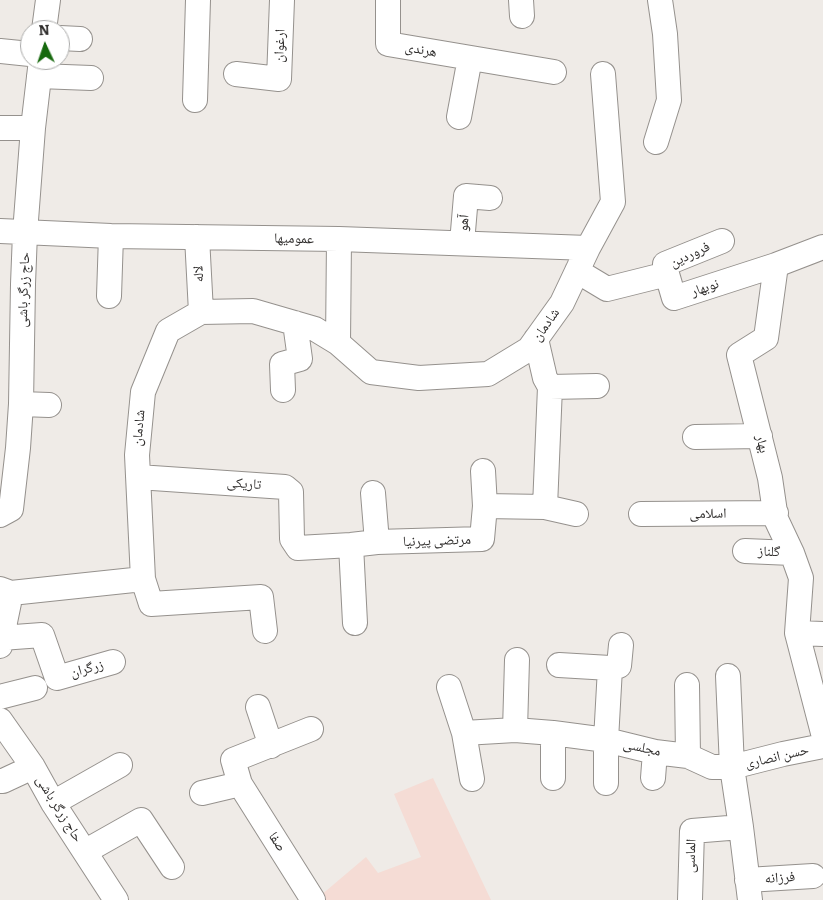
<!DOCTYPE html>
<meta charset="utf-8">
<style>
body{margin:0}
#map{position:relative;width:823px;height:900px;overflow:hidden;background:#efebe7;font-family:Bitter,serif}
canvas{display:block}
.north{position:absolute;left:20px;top:20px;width:50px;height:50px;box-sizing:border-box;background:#fff;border:1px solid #ababaa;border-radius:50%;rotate:357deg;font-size:14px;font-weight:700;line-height:20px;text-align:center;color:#2e2c2b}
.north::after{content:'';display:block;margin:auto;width:18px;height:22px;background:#17690e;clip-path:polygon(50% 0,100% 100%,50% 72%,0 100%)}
</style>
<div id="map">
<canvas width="823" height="900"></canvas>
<div class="north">N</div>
</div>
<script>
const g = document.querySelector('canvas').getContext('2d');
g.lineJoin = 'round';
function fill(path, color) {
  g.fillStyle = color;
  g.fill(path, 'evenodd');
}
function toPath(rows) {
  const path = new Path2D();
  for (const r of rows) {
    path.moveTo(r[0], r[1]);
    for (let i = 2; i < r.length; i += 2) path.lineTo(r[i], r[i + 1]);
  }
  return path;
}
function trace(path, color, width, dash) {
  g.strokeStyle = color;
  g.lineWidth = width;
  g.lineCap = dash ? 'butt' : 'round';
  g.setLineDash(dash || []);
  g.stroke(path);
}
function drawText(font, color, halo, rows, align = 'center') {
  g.font = font + ' Bitter,"Noto Naskh Arabic",serif';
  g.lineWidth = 4;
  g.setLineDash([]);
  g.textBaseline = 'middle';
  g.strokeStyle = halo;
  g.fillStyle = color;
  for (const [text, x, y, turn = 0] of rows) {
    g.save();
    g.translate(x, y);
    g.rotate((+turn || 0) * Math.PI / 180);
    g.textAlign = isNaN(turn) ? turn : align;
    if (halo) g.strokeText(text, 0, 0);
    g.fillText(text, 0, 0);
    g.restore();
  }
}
fill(toPath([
 [433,778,491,900,322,900,320,896,366,857,378,873,421,857,394,794]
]), '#f5dcd5');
const minor = toPath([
 [388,0,388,44,554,72],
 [521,0,522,16],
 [44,30,48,0],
 [60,38,80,39],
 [0,51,30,54],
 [236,74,279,79,282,0],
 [39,76,91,78],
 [195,100,198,0],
 [459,117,470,58],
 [0,128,33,128],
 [656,142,669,100,665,34,660,0],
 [0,231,111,236,339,239,588,248],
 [197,237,201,312],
 [462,243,466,196,490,198],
 [776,265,766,338,739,355,770,478,776,519,792,553,801,578,797,633,823,733],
 [577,271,607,289,667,274,674,298,776,265,823,247],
 [667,274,665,264,722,241],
 [109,296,111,236],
 [536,339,545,378,550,387,545,507],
 [338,343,339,239],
 [550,387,597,386],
 [283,390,282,364,300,359,295,323],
 [21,404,49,405],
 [695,437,760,436],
 [483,471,485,506],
 [138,477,285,487,291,492,292,539,298,548,351,545,377,542,482,539,485,506,545,507,576,514],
 [373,493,377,542],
 [641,514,776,513],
 [0,515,11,509,18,448,21,404,23,284,25,233,33,128,41,60],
 [351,545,355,623],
 [745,551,792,553],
 [0,589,11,593,143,579],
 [265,631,261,597,151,604,143,579,137,455,143,392,168,331,201,312,253,311,315,329,338,343,371,372,419,378,488,374,529,349,562,303,588,248,613,202,603,74],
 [797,633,823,634],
 [1,638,42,635,57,678,113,662],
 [0,646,11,593],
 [559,665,610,668],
 [728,676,732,767,741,827,750,900],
 [687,685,688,756],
 [449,687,464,733],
 [0,697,35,688],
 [258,707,271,746],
 [0,720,33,767,53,803,116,900],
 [515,730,517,660],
 [553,733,553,778],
 [653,778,655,752],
 [472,779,464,733,515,730,553,733,606,740,655,752,688,756,712,767,732,767,783,754,823,746],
 [0,781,3,781,33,767],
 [606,783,606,740,610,668,619,666,621,645],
 [240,784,313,900],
 [202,793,240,784,233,760,311,729],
 [53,803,120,765],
 [86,851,141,820,172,867],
 [747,880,813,876],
 [690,900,692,831,741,827]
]);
trace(minor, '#95918d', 26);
trace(minor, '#fff', 24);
drawText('14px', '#2e2c2b', '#fff', [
 ["ارغوان",280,46,-88],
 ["هرندی",421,50,10],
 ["آهو",464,223,-85],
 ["عمومیها",294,239,1],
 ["فروردین",690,255,-25],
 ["لاله",199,274,-93],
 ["نوبهار",705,288,-19],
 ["حاج زرگر باشی",24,290,-88],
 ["شادمان",546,325,-55],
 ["شادمان",139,428,-85],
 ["بهار",762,444,77],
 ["تاریکی",244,484,4],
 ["اسلامی",708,514,-1],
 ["مرتضی پیرنیا",437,541,-2],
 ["گلناز",769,552,2],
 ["زرگران",87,669,-15],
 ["مجلسی",642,748,12],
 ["حسن انصاری",777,757,-13],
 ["حاج زرگر باشی",59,809,58],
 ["صفا",277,842,57],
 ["الماسی",691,856,-88],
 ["فرزانه",780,878,-4]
]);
</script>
